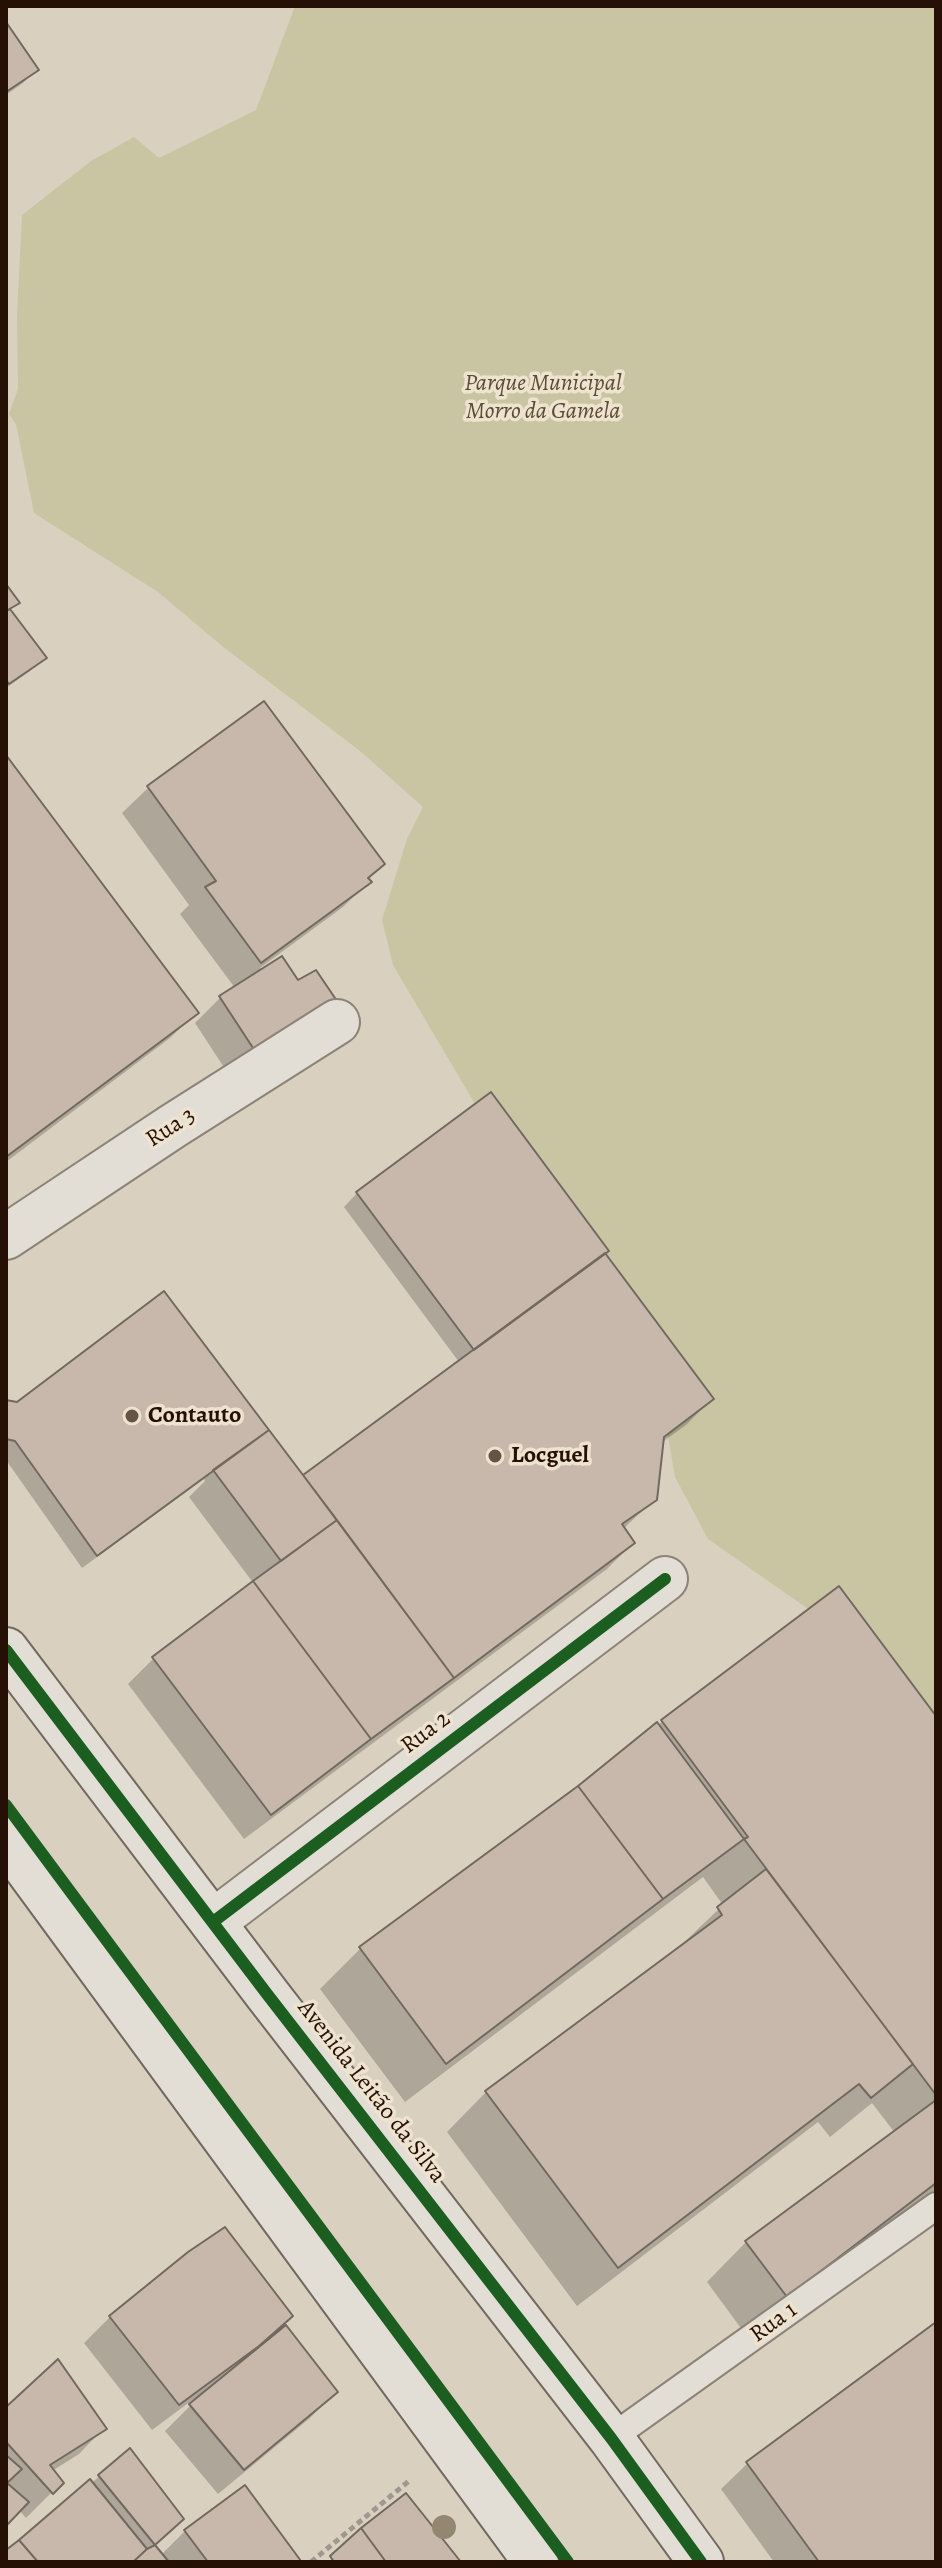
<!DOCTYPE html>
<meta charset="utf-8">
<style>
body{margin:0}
#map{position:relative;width:942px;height:2568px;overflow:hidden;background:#dad0c0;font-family:Alegreya,serif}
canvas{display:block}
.frame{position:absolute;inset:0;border:8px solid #260f05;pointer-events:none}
</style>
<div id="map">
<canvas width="942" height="2568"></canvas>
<div class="frame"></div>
</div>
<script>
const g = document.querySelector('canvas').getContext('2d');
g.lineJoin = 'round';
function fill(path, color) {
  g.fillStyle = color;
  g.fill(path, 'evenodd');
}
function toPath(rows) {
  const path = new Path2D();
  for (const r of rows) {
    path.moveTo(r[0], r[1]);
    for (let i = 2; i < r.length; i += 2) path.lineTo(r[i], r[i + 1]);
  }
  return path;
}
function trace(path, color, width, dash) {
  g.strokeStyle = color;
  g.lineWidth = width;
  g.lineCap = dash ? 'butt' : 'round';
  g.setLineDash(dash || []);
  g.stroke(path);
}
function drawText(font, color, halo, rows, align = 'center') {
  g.font = font + ' Alegreya,serif';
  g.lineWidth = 7;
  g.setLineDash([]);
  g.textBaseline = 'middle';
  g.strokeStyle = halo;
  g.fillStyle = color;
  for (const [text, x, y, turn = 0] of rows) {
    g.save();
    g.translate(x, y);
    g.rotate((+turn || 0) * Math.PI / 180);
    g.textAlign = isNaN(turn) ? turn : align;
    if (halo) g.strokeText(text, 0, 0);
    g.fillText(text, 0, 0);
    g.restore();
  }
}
fill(toPath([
 [295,6,936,6,936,1741,827,1622,708,1539,675,1477,663,1407,599,1274,475,1104,393,965,382,920,407,839,423,807,360,751,222,646,158,592,34,513,16,424,9,414,18,389,17,316,22,215,91,161,134,137,159,158,256,110]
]), '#c9c4a1');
fill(toPath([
 [6,26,37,69,23,83,6,95],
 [6,588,17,603,9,611,44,658,30,671,6,688],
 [263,704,369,882,343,907,260,968,334,1001,229,1075,195,1023,221,997,235,988,180,914,189,905,122,813,148,788],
 [6,758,196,1013,170,1038,6,1162],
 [357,1193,603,1253,712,1399,686,1425,661,1443,655,1499,623,1529,633,1543,607,1569,244,1839,128,1684,154,1658,254,1584,189,1497,205,1481,204,1479,82,1568,6,1460,6,1402,302,1477,459,1362,344,1207],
 [936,1719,936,2190,746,2335,707,2282,746,2242,895,2133,872,2103,830,2137,818,2122,577,2306,447,2132,486,2092,678,1948,723,1905,703,1877,405,2102,320,1989,360,1949,579,1788,662,1722],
 [110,2317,273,2333,335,2392,310,2418,218,2494,165,2431,197,2399,195,2398,152,2430,84,2343],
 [936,2326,936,2562,774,2562,721,2489,747,2464],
 [6,2410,104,2428,79,2454,52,2471,61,2483,26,2518,19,2510,6,2523],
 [100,2476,167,2532,153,2545,161,2555,185,2531,245,2488,298,2561,6,2562,6,2552]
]), '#0003');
const building = toPath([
 [6,22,39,70,6,92,6,22],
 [6,584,20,603,6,611,6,584],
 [10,609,47,658,9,684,6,680,6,611,10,609],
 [264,701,385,864,368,878,372,882,261,963,205,887,216,881,147,786,264,701],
 [6,755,199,1013,6,1157,6,755],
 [282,956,298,980,316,970,337,1001,255,1051,219,996,282,956],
 [491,1092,609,1251,474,1350,356,1192,491,1092],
 [605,1253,714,1399,664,1437,657,1500,622,1524,635,1543,454,1678,303,1475,605,1253],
 [164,1291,269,1430,97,1556,15,1441,6,1439,6,1400,17,1402,164,1291],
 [269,1430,337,1520,281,1561,213,1470,269,1430],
 [337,1520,454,1678,371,1739,253,1581,337,1520],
 [253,1581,371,1739,271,1815,152,1657,253,1581],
 [839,1586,936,1716,936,2095,744,1839,748,1837,661,1720,839,1586],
 [657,1722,744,1839,663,1899,578,1786,657,1722],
 [578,1786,663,1899,446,2064,359,1947,578,1786],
 [766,1869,913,2064,871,2098,859,2084,618,2268,485,2091,722,1915,717,1907,766,1869],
 [936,2100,936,2183,787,2297,745,2241,936,2100],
 [225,2227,293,2316,259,2346,179,2405,109,2316,188,2252,225,2227],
 [936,2322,936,2562,819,2562,746,2462,936,2322],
 [286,2325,338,2392,244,2470,189,2404,286,2325],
 [58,2359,107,2429,50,2465,64,2483,53,2494,6,2442,6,2407,58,2359],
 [130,2448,184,2519,155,2545,98,2475,130,2448],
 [6,2455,22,2469,7,2483,29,2502,7,2525,6,2455],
 [90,2479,147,2549,133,2562,38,2562,19,2540,90,2479],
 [245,2485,301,2561,208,2562,184,2530,245,2485],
 [406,2493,461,2562,386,2562,361,2528,406,2493],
 [361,2528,386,2562,334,2562,330,2556,361,2528],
 [19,2540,38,2562,6,2562,6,2550,19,2540],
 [155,2545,169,2562,133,2562,147,2549,155,2545]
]);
fill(building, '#c7b8ab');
trace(building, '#71685f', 2);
const lane = toPath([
 [611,2438,936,2206]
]);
const street = toPath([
 [6,1237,173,1126,337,1022],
 [213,1922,665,1579]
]);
const secondary = toPath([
 [6,1650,267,1994,611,2438,701,2562],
 [6,1840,536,2562]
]);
trace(lane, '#8b8278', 30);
trace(street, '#8b8278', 48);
trace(secondary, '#71685f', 48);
trace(toPath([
 [311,2562,409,2481]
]), '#9e9890', 5, [6, 4]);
trace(lane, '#e2ded5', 26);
trace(street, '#e2ded5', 44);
trace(secondary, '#e2ded5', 44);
trace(toPath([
 [6,1650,267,1994,611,2438,701,2562],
 [6,1805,568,2562],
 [213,1922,665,1579]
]), '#1b5e20', 12);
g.fillStyle = '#948772';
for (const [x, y] of [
 [444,2527]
]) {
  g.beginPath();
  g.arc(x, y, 12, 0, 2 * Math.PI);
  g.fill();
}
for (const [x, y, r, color] of [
 [132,1416,8,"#655346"],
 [495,1456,8,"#655346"]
]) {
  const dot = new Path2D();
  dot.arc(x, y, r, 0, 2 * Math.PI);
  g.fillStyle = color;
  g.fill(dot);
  trace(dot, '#ede3cf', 3);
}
drawText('italic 24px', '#5a4b33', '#ede3cf', [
 ["Parque Municipal",543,384],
 ["Morro da Gamela",543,412]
]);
drawText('24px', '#260f05', '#ede3cf', [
 ["Rua 3",171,1128,-33],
 ["Rua 2",426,1733,-37],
 ["Avenida Leitão da Silva",371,2092,52],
 ["Rua 1",774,2323,-36]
]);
drawText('bold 24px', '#260f05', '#ede3cf', [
 ["Contauto",148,1416],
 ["Locguel",511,1456]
], 'left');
</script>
